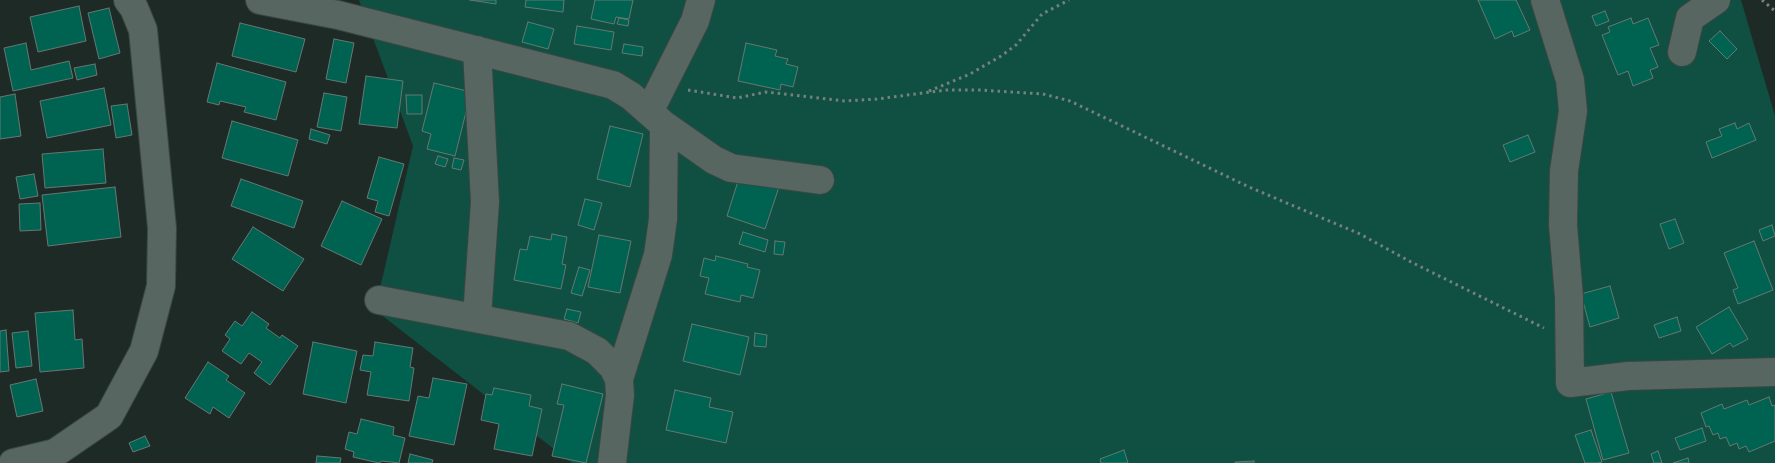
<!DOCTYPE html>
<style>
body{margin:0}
canvas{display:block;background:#1d2a26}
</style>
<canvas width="1775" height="463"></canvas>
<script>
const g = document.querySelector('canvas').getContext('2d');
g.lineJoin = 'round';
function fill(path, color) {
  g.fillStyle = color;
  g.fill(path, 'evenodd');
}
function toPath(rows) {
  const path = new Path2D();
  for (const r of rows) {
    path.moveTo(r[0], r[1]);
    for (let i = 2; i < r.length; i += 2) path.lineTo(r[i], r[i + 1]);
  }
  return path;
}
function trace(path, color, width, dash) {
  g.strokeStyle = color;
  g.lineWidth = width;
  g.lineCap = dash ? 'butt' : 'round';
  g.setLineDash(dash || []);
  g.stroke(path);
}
fill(toPath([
 [359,0,1741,0,1775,116,1775,463,572,463,375,310,413,146]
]), '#105042');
const building = toPath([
 [470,0,496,0,496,4,470,0],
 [526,0,564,0,563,12,525,7,526,0],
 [595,0,633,0,629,19,616,17,614,24,591,19,595,0],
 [1478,0,1516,0,1530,30,1514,37,1512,31,1495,39,1478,0],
 [79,6,86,41,38,52,30,17,79,6],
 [109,8,120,53,99,59,88,13,109,8],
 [1605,11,1609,21,1596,26,1592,16,1605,11],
 [619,18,629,20,628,26,617,24,619,18],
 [1631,18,1633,24,1648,18,1659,45,1650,48,1658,67,1650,70,1653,78,1633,86,1628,71,1618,75,1602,35,1610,32,1608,27,1631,18],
 [528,22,554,29,548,49,522,42,528,22],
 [240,23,305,39,296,72,232,56,240,23],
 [577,26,614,32,611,50,574,44,577,26],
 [1720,31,1737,49,1727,59,1709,41,1720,31],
 [334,39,354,43,346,83,326,79,334,39],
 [26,43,31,70,69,61,73,78,13,91,4,48,26,43],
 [746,43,777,50,775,56,788,59,786,64,798,67,793,87,781,84,780,90,738,81,746,43],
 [624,44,643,47,642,56,622,53,624,44],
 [217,63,286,82,276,120,244,112,246,107,220,101,219,105,207,102,217,63],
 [95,64,97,75,77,80,74,68,95,64],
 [366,76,403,81,397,128,359,124,366,76],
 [434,83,471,92,455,156,427,149,431,134,422,131,434,83],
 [104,88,111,125,47,138,40,101,104,88],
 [324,93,347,97,341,131,317,127,324,93],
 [15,94,21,136,0,139,0,97,15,94],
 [406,95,422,95,422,114,407,114,406,95],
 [127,104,132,135,116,138,111,106,127,104],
 [232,121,298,140,288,176,222,158,232,121],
 [1735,123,1737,129,1749,123,1756,140,1712,158,1706,142,1722,136,1719,129,1735,123],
 [610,126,643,134,630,187,597,179,610,126],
 [311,129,330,135,327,144,309,139,311,129],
 [1528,135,1535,152,1510,162,1503,145,1528,135],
 [103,149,106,183,45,188,42,154,103,149],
 [438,156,448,159,445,167,435,164,438,156],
 [379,157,404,164,389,216,375,212,378,201,367,198,379,157],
 [454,158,464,160,461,170,452,168,454,158],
 [34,174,38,196,20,199,16,177,34,174],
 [739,178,779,187,765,229,727,216,739,178],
 [241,179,303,201,294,228,231,206,241,179],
 [115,187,121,237,48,246,42,195,115,187],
 [585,199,602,203,594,230,578,225,585,199],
 [342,201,382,219,361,265,321,246,342,201],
 [40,203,41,230,20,231,19,204,40,203],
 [1675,219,1684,243,1669,249,1660,224,1675,219],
 [1772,225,1775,236,1763,241,1759,230,1772,225],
 [253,227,304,259,283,291,232,259,253,227],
 [743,232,768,240,765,252,739,244,743,232],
 [552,234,567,237,562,264,566,265,561,289,514,280,520,249,527,250,530,236,551,240,552,234],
 [599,235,631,241,620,293,588,287,599,235],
 [775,241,785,242,783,255,774,254,775,241],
 [1754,241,1773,290,1738,304,1733,290,1738,288,1724,253,1754,241],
 [716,256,748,264,747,267,760,270,753,298,741,295,740,302,705,294,709,278,700,276,704,258,715,261,716,256],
 [579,267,590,270,582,296,571,293,579,267],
 [1610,286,1619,318,1590,327,1581,294,1610,286],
 [1729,307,1748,339,1733,347,1730,343,1712,354,1696,327,1729,307],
 [567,309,581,312,578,323,564,319,567,309],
 [73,310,75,340,82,339,84,368,40,372,35,313,73,310],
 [252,312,269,324,266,328,280,338,282,335,298,346,270,385,254,373,262,362,249,353,241,364,222,351,230,339,225,335,235,321,242,326,252,312],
 [1677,317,1681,331,1659,338,1654,325,1677,317],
 [692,324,749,337,740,375,683,361,692,324],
 [6,330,9,371,0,372,0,331,6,330],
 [28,331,32,366,16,368,12,333,28,331],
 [755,333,767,335,766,347,754,346,755,333],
 [313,342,357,351,346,403,303,394,313,342],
 [375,342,413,348,410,367,414,368,409,401,367,395,371,372,360,370,363,355,373,356,375,342],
 [208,362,229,376,226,380,245,393,229,418,213,407,210,414,185,398,208,362],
 [433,378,467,384,454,445,409,436,418,396,429,398,433,378],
 [36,379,43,411,17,417,10,385,36,379],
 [562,384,603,394,586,463,552,456,564,405,557,404,562,384],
 [494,388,531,395,529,406,542,409,532,456,494,449,499,424,481,420,486,394,492,395,494,388],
 [675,390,711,398,709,407,733,412,726,443,666,430,675,390],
 [1611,392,1629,453,1603,460,1586,399,1611,392],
 [1769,397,1772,406,1775,405,1775,441,1749,452,1746,446,1739,449,1737,443,1730,446,1726,437,1720,439,1718,433,1713,435,1709,426,1706,427,1701,413,1722,404,1724,409,1747,400,1749,405,1769,397],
 [361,419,394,427,393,435,405,438,399,463,382,461,379,463,353,457,354,452,345,449,349,432,357,434,361,419],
 [1702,428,1706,441,1680,450,1675,438,1702,428],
 [1591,430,1602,462,1598,463,1585,463,1575,435,1591,430],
 [145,436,150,446,133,452,129,443,145,436],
 [1124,450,1128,463,1101,463,1100,459,1124,450],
 [1658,451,1662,463,1654,463,1651,454,1658,451],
 [410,454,433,460,432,463,408,463,410,454],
 [317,456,341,458,340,463,316,463,317,456],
 [1688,458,1689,463,1673,463,1688,458],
 [1254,461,1254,463,1235,463,1235,462,1254,461]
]);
fill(building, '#006351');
trace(building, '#677772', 1);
const minor = toPath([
 [260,0,338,15,613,85,631,96,664,125,714,160,731,168,820,180],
 [1545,0,1570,80,1573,111,1564,171,1563,225,1569,297,1570,383,1628,376,1775,372],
 [477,50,485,202,477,317],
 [1682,52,1690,18,1716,0],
 [649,112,695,21,701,0],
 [379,300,569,336,597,351,613,367,619,379,620,395,612,463],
 [619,379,658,255,663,219,664,125],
 [13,463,55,453,109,416,144,351,161,286,162,228,143,30,134,8,128,0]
]);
trace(minor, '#3a4642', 30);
trace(toPath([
 [1762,0,1775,11],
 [688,90,737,98,766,92,845,101,877,99,946,90,979,90,1043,94,1070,101,1249,187,1360,234,1411,262,1544,328],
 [929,91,970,74,1001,56,1016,45,1042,14,1069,0]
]), '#76817d', 3, [2.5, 4]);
trace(minor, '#576661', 28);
</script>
